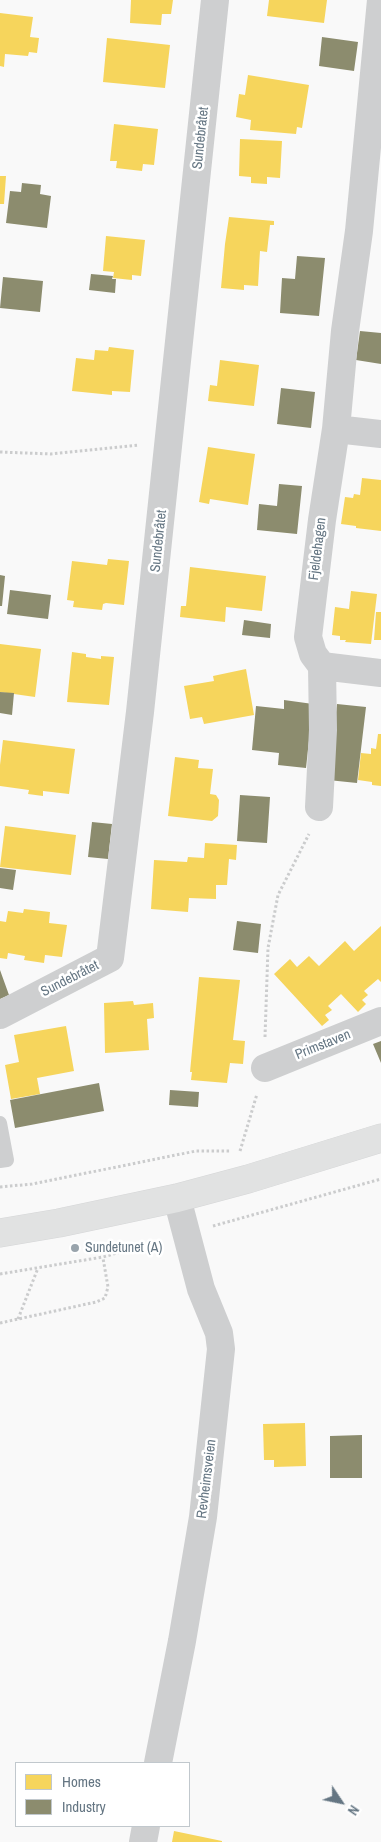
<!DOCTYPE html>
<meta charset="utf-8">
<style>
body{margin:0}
#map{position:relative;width:381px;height:1842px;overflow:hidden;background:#f9f9f9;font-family:"Archivo Narrow",sans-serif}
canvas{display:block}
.legend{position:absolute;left:15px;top:1762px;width:175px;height:65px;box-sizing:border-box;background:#fff;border:1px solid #c1c8cd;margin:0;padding:6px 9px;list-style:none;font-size:15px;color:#657683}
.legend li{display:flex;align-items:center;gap:10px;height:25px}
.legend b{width:25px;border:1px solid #c1c8cd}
.north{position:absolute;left:316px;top:1777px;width:50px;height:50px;-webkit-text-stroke:4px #fff;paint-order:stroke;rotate:124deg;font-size:14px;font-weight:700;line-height:20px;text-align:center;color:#657683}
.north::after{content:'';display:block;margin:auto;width:18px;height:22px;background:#657683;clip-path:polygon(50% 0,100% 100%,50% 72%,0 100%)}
</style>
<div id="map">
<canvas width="381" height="1842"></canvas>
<ul class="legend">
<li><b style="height:14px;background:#f6d55c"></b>Homes</li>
<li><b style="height:14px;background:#8c8c6e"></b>Industry</li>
</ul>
<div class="north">N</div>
</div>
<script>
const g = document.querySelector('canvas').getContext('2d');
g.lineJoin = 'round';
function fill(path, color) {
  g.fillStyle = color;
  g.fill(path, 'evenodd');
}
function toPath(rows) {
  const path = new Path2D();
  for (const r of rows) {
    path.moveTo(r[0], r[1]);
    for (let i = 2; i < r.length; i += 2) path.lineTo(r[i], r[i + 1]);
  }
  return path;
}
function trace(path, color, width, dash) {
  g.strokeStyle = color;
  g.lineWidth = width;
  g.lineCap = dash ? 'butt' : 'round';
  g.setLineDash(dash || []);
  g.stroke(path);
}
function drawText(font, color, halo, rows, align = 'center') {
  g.font = font + ' "Archivo Narrow",sans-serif';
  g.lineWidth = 5;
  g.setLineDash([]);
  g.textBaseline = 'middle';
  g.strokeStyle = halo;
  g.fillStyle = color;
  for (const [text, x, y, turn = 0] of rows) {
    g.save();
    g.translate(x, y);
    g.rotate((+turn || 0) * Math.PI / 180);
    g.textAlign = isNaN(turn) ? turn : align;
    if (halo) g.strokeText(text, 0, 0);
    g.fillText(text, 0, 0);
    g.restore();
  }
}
fill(toPath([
 [131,0,173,0,171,14,162,14,161,25,130,23],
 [269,0,327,0,324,23,267,16],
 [0,13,33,17,30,37,39,38,37,53,29,52,28,56,5,54,4,67,0,66],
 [107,38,170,45,165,88,103,82],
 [248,75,309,85,302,128,297,127,296,134,250,130,251,120,236,117,239,94,245,95],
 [114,124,158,129,154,165,143,164,142,171,116,168,117,161,110,161],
 [240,139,282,141,280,178,267,177,267,184,251,183,251,177,239,176],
 [0,176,6,176,4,204,0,204],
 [229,217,274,221,274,225,270,225,267,252,260,251,258,286,244,285,244,290,221,288,225,244],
 [106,236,145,240,141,276,132,275,132,280,113,278,114,272,103,271],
 [109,347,134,350,130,392,112,391,112,395,72,391,76,358,94,360,95,350,108,351],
 [220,360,259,365,254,406,208,401,210,385,217,386],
 [208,447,255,454,248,505,210,499,209,504,199,502],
 [362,478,381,480,381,531,356,528,356,526,341,524,345,497,353,498,354,494,360,495],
 [108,559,129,561,124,605,106,603,103,604,102,610,73,607,74,601,67,600,72,561,107,565],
 [190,567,266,576,262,611,226,607,225,622,180,617,181,606,186,606],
 [351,591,377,594,371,644,345,642,346,640,340,640,340,636,332,635,335,607,349,609],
 [376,612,381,612,381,640,374,640],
 [0,644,41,649,35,697,0,692],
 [72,652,86,654,86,657,101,659,101,656,114,657,109,705,67,702],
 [246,669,254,715,204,724,202,717,190,719,184,686,214,681,213,676],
 [378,734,381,734,381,786,372,785,372,782,358,780,361,753,371,754,371,748,376,749],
 [3,740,75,749,69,794,43,791,43,796,28,794,29,790,0,786,0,765],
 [175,757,199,760,198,768,213,769,210,794,216,795,219,800,218,816,212,821,168,816],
 [5,826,76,835,71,875,0,867],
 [205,843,237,845,236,860,229,859,227,885,216,885,216,899,189,898,188,912,151,909,154,860,187,862,188,857,204,858],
 [24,909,50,912,49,923,67,925,62,957,45,955,44,963,24,960,25,956,8,953,7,959,0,958,0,921,6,922,8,911,23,913],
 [381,926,381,982,378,979,364,991,368,995,362,1000,366,1004,358,1012,341,994,328,1006,332,1010,325,1015,329,1020,322,1026,274,974,290,959,297,967,309,956,319,966,345,941,354,951],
 [199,977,240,980,233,1040,245,1041,243,1064,230,1063,227,1083,191,1080,192,1072,190,1072],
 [133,1001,134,1005,153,1003,154,1018,147,1019,149,1050,105,1053,104,1003],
 [66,1026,74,1071,37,1078,40,1094,11,1099,5,1065,19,1062,14,1035],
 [305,1423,306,1466,274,1467,274,1460,264,1460,263,1424],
 [174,1831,222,1841,222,1842,172,1842]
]), '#f6d55c');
fill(toPath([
 [322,37,358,42,354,71,319,66],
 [22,183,41,185,40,194,51,196,47,228,6,223,10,191,21,192],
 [297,256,325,258,319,316,280,313,282,278,295,279],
 [91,274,113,276,112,279,116,279,115,293,89,290],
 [3,277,43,281,40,312,0,308],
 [360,331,381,333,381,364,356,360],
 [281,388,315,392,311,428,277,424],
 [279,484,302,486,297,534,257,530,259,504,277,506],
 [0,575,5,576,2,606,0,606],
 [10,590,51,595,48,619,7,614],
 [244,620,271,624,270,638,242,635],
 [0,692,14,693,12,715,0,713],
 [284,700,313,704,306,768,278,765,279,753,252,750,256,706,284,709],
 [337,704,366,707,357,783,328,780],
 [240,795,270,797,267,843,237,841],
 [92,822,112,824,108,859,88,857],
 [0,868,16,870,13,890,0,888],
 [237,921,261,924,258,953,233,950],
 [0,970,9,995,0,999],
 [381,1041,381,1063,373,1044],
 [99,1083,104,1111,15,1128,10,1100],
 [170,1090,199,1092,198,1107,169,1105],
 [362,1435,362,1478,330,1478,330,1436]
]), '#8c8c6e');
const primary = toPath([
 [0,1233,59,1223,177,1198,248,1179,381,1138]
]);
trace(primary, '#d5d6d7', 29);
trace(toPath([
 [0,452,51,454,139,445],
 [265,1037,268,948,278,895,309,834],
 [240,1151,257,1094],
 [0,1187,32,1184,196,1151,231,1151],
 [213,1226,381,1179],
 [0,1274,103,1257,159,1241],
 [18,1319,38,1268],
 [0,1323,96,1302,105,1298,108,1287,103,1258]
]), '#cbcccd', 3, [2.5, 2.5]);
trace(toPath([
 [0,1123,7,1160,0,1161]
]), '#cecfd0', 14);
trace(toPath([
 [336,429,381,434],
 [322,666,381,673],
 [319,807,323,730,322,666,313,654,308,637,322,520,336,429,345,331,359,231,381,0],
 [0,1015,110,958,140,712,215,0],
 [265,1068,381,1021],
 [158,1763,182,1641,203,1517,221,1349,219,1333,201,1289,177,1198],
 [143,1842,146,1826]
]), '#cecfd0', 28);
trace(primary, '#e1e2e2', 28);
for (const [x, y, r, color] of [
 [75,1248,5,"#99a4ac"]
]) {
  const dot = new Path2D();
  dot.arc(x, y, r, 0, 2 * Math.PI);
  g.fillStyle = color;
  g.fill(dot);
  trace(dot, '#fff', 2);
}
drawText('14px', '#657683', '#fff', [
 ["Sundebråtet",201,138,-84],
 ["Sundebråtet",159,541,-84],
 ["Fjeldehagen",318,549,-83],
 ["Sundebråtet",70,979,-27],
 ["Primstaven",323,1045,-22],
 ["Revheimsveien",207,1479,-83]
]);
drawText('14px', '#657683', '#fff', [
 ["Sundetunet (A)",85,1248]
], 'left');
</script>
